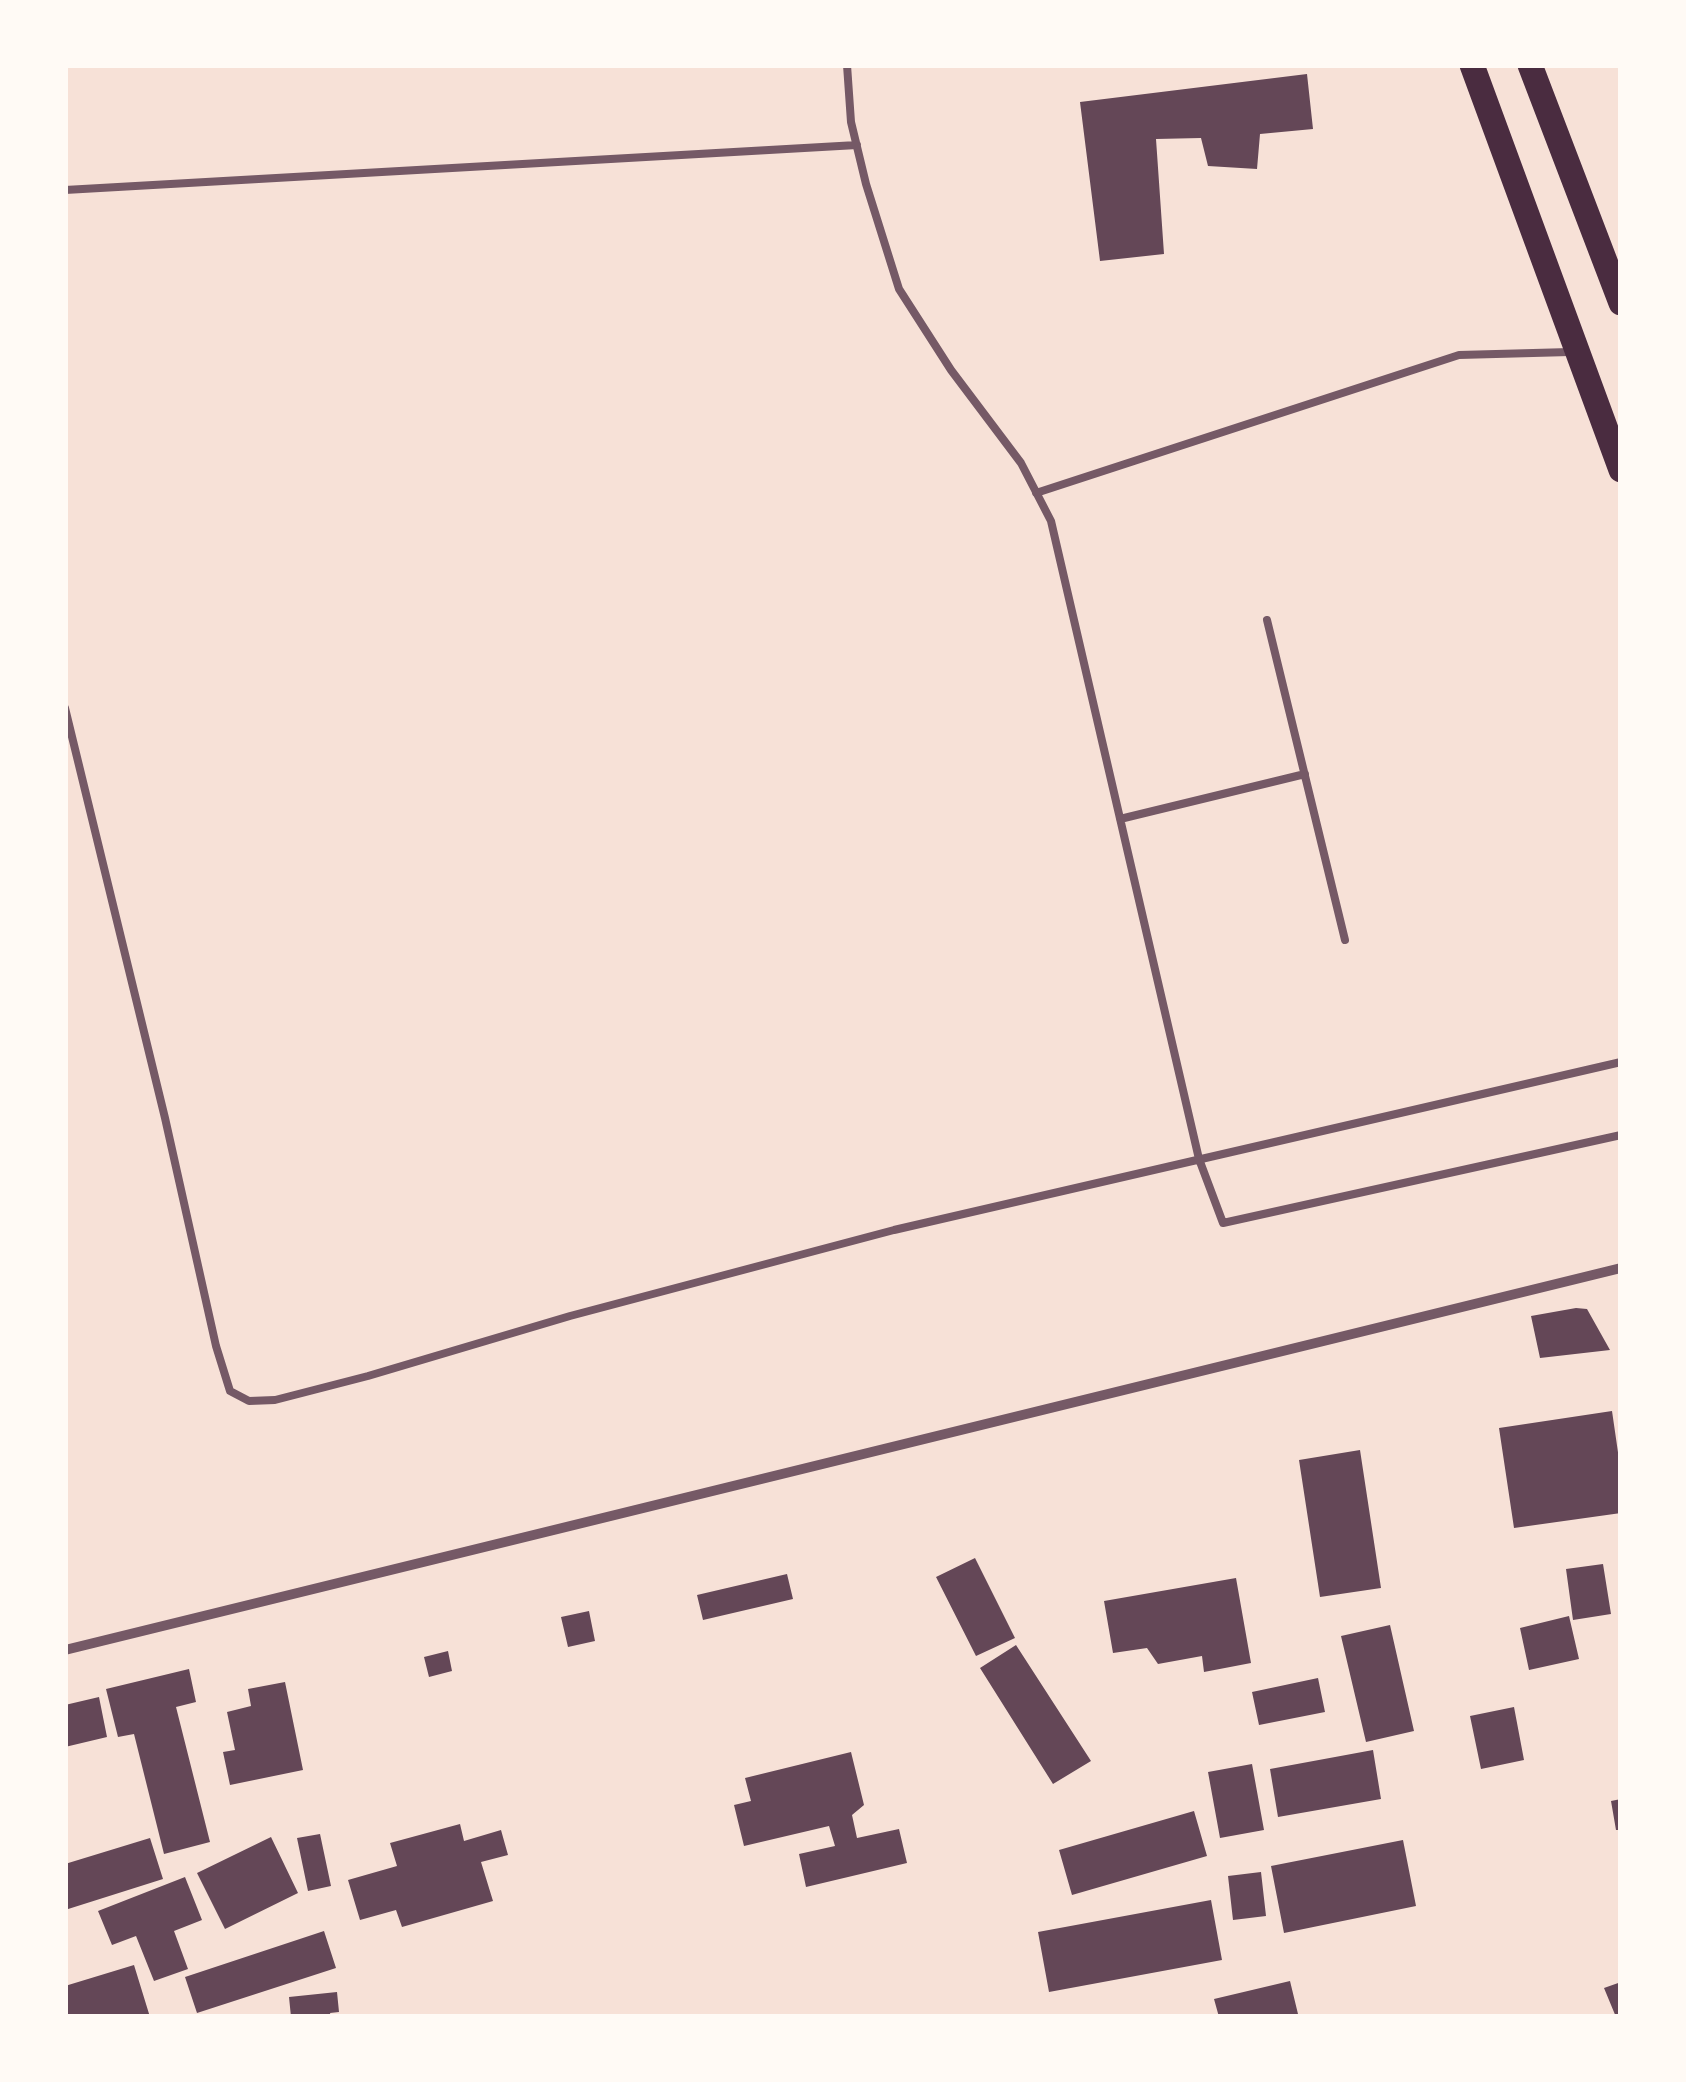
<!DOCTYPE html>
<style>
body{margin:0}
#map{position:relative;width:1686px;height:2082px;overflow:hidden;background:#f7e1d7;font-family:Cabin,sans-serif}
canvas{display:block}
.frame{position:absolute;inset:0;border:68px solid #fffaf5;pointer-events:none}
</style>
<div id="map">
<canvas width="1686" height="2082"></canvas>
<div class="frame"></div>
</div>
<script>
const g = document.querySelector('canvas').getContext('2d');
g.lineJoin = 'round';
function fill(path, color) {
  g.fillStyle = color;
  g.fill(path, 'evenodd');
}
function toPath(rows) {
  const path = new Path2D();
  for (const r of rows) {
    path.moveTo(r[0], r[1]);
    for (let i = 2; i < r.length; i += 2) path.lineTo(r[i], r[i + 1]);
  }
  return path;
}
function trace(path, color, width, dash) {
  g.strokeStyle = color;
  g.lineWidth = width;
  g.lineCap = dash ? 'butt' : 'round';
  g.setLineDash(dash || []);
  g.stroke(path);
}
fill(toPath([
 [1307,74,1313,129,1260,134,1257,169,1208,166,1201,138,1156,139,1164,254,1100,261,1080,102],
 [1576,1308,1587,1309,1610,1350,1540,1358,1531,1316],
 [1612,1411,1621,1473,1621,1513,1514,1528,1499,1428],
 [1360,1450,1381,1588,1320,1597,1299,1460],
 [975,1558,1015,1638,976,1656,936,1577],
 [1603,1564,1611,1614,1573,1620,1566,1569],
 [787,1574,793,1599,703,1620,697,1595],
 [1236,1578,1251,1663,1204,1672,1202,1656,1158,1664,1147,1648,1113,1653,1104,1601],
 [589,1611,595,1641,568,1647,561,1617],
 [1569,1616,1579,1659,1529,1670,1520,1628],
 [1390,1625,1414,1731,1366,1742,1341,1636],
 [1016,1645,1091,1761,1053,1784,980,1668],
 [448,1651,452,1671,429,1677,424,1657],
 [189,1669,196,1702,176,1707,210,1842,164,1854,134,1734,118,1737,106,1689],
 [1318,1678,1325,1712,1259,1725,1252,1692],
 [285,1682,303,1770,230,1785,223,1752,235,1750,227,1712,251,1706,248,1689],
 [99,1697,107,1737,65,1747,65,1705],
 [1514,1707,1524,1760,1481,1769,1470,1716],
 [1373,1750,1381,1799,1278,1817,1270,1769],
 [851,1752,864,1805,852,1815,857,1838,899,1829,907,1863,806,1887,799,1854,835,1846,829,1826,744,1846,734,1805,751,1801,745,1778],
 [1252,1764,1264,1830,1220,1838,1208,1772],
 [1621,1799,1621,1830,1616,1830,1611,1801],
 [1194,1811,1207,1856,1072,1895,1059,1850],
 [460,1824,464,1841,501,1830,508,1855,481,1862,493,1901,402,1927,396,1910,360,1920,348,1880,397,1866,390,1843],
 [320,1834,331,1886,308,1891,297,1838],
 [271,1837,298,1893,225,1929,197,1873],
 [150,1838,163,1879,65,1910,65,1864],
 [1403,1840,1416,1906,1284,1933,1271,1866],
 [1261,1872,1266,1916,1233,1920,1228,1876],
 [185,1877,202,1920,174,1931,188,1969,154,1981,136,1936,112,1945,98,1911],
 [1211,1900,1222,1960,1049,1992,1038,1932],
 [324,1931,336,1968,197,2013,185,1977],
 [134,1965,150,2017,65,2017,65,1986],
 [1290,1981,1298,2014,1219,2017,1214,1999],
 [1621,1982,1621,2017,1616,2017,1604,1988],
 [337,1992,339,2012,330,2013,331,2017,291,2017,289,1997]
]), '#644757');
trace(toPath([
 [847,65,851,122,866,184,899,289,951,370,1021,463,1051,521,1199,1159,1223,1223,1621,1135],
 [65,190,857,145],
 [1036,493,1459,355,1570,352],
 [1267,620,1345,940],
 [65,708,165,1118,216,1346,230,1391,249,1401,275,1400,368,1376,570,1316,894,1230,1621,1062],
 [1120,819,1305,774]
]), '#755966', 8);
trace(toPath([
 [65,1650,1621,1268]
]), '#755966', 10);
trace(toPath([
 [1472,65,1621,470],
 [1530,65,1621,303]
]), '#4a2c40', 25);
</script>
